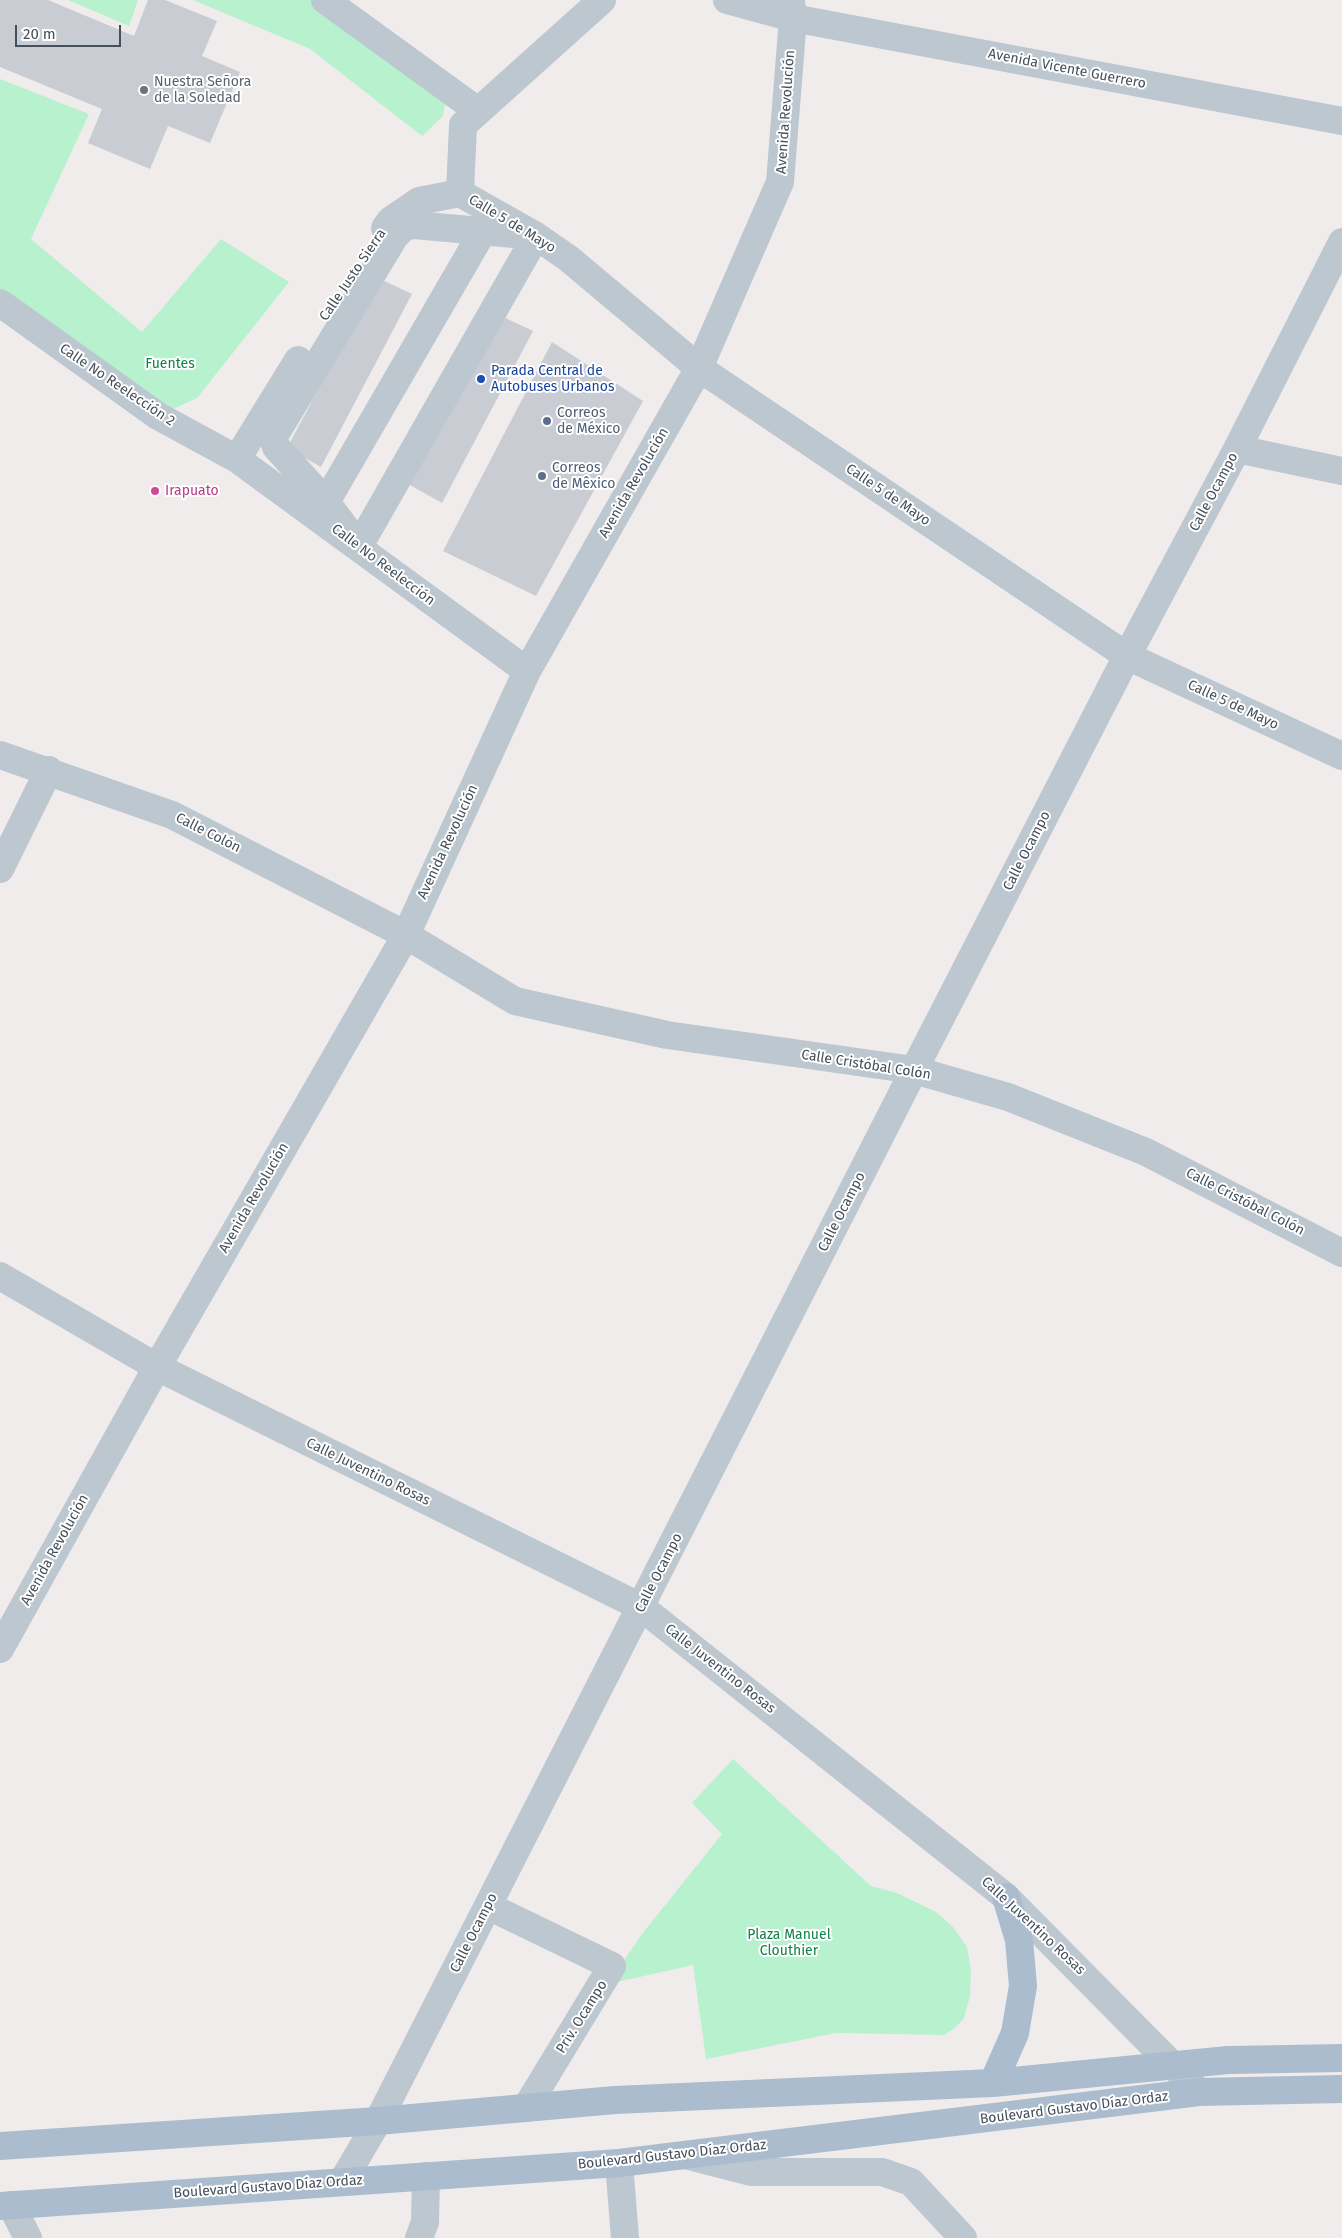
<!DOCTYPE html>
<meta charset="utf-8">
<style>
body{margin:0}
#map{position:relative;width:1342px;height:2238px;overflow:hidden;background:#f0ecec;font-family:"Fira Sans",sans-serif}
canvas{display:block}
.scale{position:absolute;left:15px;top:25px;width:106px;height:22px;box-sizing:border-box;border:2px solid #44505b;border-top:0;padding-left:6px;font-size:15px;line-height:18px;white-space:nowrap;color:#44505b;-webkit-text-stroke:4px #fff;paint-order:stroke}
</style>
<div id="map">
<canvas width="1342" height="2238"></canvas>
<div class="scale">20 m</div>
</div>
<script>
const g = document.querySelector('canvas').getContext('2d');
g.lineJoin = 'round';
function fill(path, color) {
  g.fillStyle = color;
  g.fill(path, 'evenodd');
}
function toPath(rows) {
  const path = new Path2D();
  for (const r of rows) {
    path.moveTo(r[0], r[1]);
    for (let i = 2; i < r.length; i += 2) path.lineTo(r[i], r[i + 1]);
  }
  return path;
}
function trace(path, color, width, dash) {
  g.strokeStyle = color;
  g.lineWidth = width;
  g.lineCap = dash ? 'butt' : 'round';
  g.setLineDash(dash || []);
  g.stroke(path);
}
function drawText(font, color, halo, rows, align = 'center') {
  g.font = font + ' "Fira Sans",sans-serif';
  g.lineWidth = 4;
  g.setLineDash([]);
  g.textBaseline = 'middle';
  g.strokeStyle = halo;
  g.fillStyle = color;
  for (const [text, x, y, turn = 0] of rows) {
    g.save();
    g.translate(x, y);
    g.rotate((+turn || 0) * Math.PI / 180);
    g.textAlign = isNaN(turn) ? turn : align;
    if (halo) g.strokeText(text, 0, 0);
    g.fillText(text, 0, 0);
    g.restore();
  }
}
fill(toPath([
 [68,0,138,0,129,26],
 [193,0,317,0,446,97,443,116,422,136,310,49],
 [0,79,89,114,31,239,142,332,221,239,289,282,197,398,158,416,0,308],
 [733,1759,871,1886,897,1893,936,1912,953,1927,967,1947,971,1970,970,1996,964,2018,955,2028,944,2035,836,2033,706,2059,693,1965,608,1984,642,1934,722,1834,692,1803]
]), '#b7f1ce');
fill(toPath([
 [0,0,48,0,134,36,148,0,165,0,217,21,202,56,240,72,210,143,168,126,150,169,88,143,102,109,0,67],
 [378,278,412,294,321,467,287,448],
 [499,315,533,331,442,503,408,484],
 [552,342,643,401,536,596,443,551]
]), '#c9ccd2');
trace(toPath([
 [325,0,478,111],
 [727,0,793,18,1342,121],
 [460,193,536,236,568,258,699,368,1127,656,1342,756],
 [460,193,463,125,602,0],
 [414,225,536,236,359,546,326,502,276,447,273,438,395,236,404,227,414,225],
 [385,228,391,220,419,201,460,193],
 [0,303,158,416,237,459,527,671],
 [1237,449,1342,471],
 [237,459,298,360],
 [326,502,483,231],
 [0,755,172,815,406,935,515,1001,667,1035,914,1070,1008,1097,1146,1152,1342,1253],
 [0,869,49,770],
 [0,1276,157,1367,641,1607,1006,1897,1199,2092],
 [0,1649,157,1367,406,935,527,671,699,368,780,182,793,18,791,0],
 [488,1906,612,1966,526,2108],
 [685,2155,751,2172,882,2172,911,2182,963,2238],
 [619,2163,625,2238],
 [342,2182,378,2121,914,1070,1127,656,1237,449,1342,242],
 [11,2205,28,2238],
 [419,2238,425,2222,426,2176]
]), '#bcc7d0', 28);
trace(toPath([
 [993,2083,1015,2033,1023,1986,1019,1940,1006,1897],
 [0,2146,378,2121,615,2100,993,2083,1228,2060,1342,2058],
 [0,2206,619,2163,1199,2092,1342,2089]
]), '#aabcce', 28);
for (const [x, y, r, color] of [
 [144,90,5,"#6b7280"],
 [481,379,5,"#1a4fb4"],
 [547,421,5,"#5c6f8a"],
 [542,476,5,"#5c6f8a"],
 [155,491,5,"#d1479c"]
]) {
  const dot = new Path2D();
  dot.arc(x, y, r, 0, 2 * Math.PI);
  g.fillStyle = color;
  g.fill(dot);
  trace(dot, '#fff', 2);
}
drawText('14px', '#44505b', '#fff', [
 ["Avenida Vicente Guerrero",1067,69,11],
 ["Avenida Revolución",786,112,-86],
 ["Calle 5 de Mayo",512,224,31],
 ["Calle Justo Sierra",353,275,-56],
 ["Calle No Reelección 2",117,385,34],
 ["Avenida Revolución",634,483,-60],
 ["Calle Ocampo",1214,492,-62],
 ["Calle 5 de Mayo",888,495,34],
 ["Calle No Reelección",383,565,37],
 ["Calle 5 de Mayo",1233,705,25],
 ["Calle Colón",208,833,27],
 ["Avenida Revolución",448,842,-65],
 ["Calle Ocampo",1027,851,-63],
 ["Calle Cristóbal Colón",866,1065,9],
 ["Avenida Revolución",254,1198,-60],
 ["Calle Cristóbal Colón",1245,1202,27],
 ["Calle Ocampo",842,1212,-63],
 ["Calle Juventino Rosas",368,1472,26],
 ["Avenida Revolución",55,1550,-61],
 ["Calle Ocampo",659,1573,-63],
 ["Calle Juventino Rosas",720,1669,38],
 ["Calle Juventino Rosas",1033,1926,43],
 ["Calle Ocampo",474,1933,-63],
 ["Priv. Ocampo",582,2017,-58],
 ["Boulevard Gustavo Díaz Ordaz",1074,2108,-7],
 ["Boulevard Gustavo Díaz Ordaz",672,2155,-6],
 ["Boulevard Gustavo Díaz Ordaz",268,2187,-4]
]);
drawText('14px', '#5b616d', '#fff', [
 ["Nuestra Señora",154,82],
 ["de la Soledad",154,98]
], 'left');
drawText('14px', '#11804a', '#fff', [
 ["Fuentes",170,364],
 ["Plaza Manuel",789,1935],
 ["Clouthier",789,1951]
]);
drawText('14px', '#164399', '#fff', [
 ["Parada Central de",491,371],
 ["Autobuses Urbanos",491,387]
], 'left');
drawText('14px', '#4e5e75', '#fff', [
 ["Correos",557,413],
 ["de México",557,429],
 ["Correos",552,468],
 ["de Mêxico",552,484]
], 'left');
drawText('14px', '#b23c85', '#fff', [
 ["Irapuato",165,491]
], 'left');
</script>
